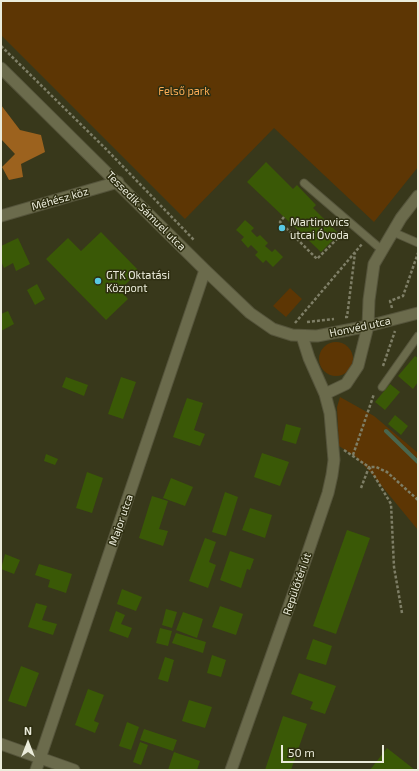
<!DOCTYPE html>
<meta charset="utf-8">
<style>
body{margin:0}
#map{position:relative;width:419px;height:771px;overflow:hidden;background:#38381b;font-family:"Exo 2",sans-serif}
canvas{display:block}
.frame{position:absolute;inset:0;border:2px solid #ebecdb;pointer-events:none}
.north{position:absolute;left:8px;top:723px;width:40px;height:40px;-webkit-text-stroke:3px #2e2e11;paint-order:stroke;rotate:0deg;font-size:11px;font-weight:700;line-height:16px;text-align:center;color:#ebecdb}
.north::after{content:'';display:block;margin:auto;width:14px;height:18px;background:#ebecdb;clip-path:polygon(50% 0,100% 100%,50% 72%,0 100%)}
.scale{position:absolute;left:281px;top:745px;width:103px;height:18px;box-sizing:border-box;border:2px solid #ebecdb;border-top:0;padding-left:5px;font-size:12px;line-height:14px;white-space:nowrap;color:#ebecdb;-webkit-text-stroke:3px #2e2e11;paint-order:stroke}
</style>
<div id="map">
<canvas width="419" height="771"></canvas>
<div class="frame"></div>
<div class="north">N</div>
<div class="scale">50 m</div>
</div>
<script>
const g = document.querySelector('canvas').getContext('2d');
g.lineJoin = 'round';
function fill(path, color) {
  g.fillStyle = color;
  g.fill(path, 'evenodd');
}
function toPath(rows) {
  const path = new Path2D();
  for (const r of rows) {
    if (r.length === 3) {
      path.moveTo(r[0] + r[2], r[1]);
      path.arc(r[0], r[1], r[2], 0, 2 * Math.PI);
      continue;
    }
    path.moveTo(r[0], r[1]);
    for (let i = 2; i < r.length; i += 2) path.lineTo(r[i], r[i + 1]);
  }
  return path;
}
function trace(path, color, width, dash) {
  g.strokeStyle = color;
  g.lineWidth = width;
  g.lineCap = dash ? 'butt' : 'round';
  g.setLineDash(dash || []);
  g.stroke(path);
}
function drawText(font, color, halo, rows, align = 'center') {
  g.font = font + ' "Exo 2",sans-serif';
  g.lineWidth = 3;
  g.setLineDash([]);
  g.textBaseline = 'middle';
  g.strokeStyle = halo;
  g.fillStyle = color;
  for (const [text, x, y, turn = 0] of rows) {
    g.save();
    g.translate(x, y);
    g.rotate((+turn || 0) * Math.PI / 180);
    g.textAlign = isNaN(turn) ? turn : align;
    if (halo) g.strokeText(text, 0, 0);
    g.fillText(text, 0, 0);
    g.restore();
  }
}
fill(toPath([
 [1,1,418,1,418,167,374,222,274,128,185,219,1,35],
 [290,288,302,299,286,317,273,306],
 [336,359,17],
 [340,397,374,416,418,453,418,530,371,473,356,457,339,446,337,407]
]), '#5d3604');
fill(toPath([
 [1,105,20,130,41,135,45,152,21,164,23,177,9,180,2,167,15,154,1,139]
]), '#9c621e');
trace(toPath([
 [386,431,418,462]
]), '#49664e', 4);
fill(toPath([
 [266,162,293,189,297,185,316,205,313,208,339,234,321,252,247,182],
 [245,220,254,228,251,231,257,237,260,235,268,243,265,246,272,252,275,249,283,257,273,267,266,260,263,263,255,255,258,252,251,245,248,248,241,240,244,237,236,230],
 [101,232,139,271,120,290,128,299,106,320,46,259,68,238,81,251],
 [18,238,30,264,16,271,13,263,4,268,1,261,1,246],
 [37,284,45,299,35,305,27,290],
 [8,311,14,324,1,331,1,314],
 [415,356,418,358,418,382,413,389,398,376],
 [66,377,88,385,84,396,62,387],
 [121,377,136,382,123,419,108,414],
 [390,384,400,392,385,410,375,402],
 [187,398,203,403,194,430,205,434,200,446,173,437],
 [395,415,408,426,401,435,388,424],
 [286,424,301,428,296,444,282,440],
 [262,453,289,462,280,486,254,477],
 [46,454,58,459,55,465,44,461],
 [87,472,103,478,92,513,76,508],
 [171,478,193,487,185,506,163,498],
 [225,492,238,497,226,536,212,532],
 [152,496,168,501,159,529,168,531,163,546,139,538],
 [250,508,272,515,265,538,242,530],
 [347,530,370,538,336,634,313,626],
 [205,538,216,542,209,562,216,565,208,588,189,581],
 [230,551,254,559,250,570,247,569,241,588,220,580],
 [5,554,20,560,14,574,1,569],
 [39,564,72,574,66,593,48,587,50,580,35,575],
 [122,589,142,597,136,611,117,604],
 [36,603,47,606,42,620,57,624,53,635,28,627],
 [220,606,243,614,236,635,212,627],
 [166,609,177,612,172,628,162,625],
 [116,611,125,615,121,624,132,628,128,638,109,631],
 [183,612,203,619,197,638,176,630],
 [160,628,172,631,168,646,156,643],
 [176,633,206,642,203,653,172,643],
 [313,639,332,646,326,665,306,659],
 [212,655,226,660,221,677,207,673],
 [165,657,174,660,168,682,158,679],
 [21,666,39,673,26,707,8,701],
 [299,673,336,686,325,714,310,709,313,702,291,694],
 [88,689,104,695,94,721,99,723,95,733,75,725],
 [189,700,212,707,205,728,182,721],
 [283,716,307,724,291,770,265,770],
 [127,722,139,727,131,750,119,746],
 [144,729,177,740,173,751,140,740],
 [140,742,148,745,141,765,133,762],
 [387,748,415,770,370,770],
 [174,752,200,761,197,770,168,770]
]), '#3a5906');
const service = toPath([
 [304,183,382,250],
 [393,232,418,243],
 [382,387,418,336]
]);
const minor = toPath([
 [1,68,205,270,250,313,273,329,292,335,317,336,368,326,418,313],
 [1,216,118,182],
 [325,394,346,384,358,366,368,326,369,300,374,264,401,218,418,196],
 [1,744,74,770],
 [36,770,205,270],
 [231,770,306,558,328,493,332,475,334,460,330,413,325,394,309,358,302,336]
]);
trace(service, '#55543b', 9);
trace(minor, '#55543b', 13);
trace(toPath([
 [1,46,106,149,194,240],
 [284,217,280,222,317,259,345,231],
 [392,308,390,301,403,296,418,253],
 [345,317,347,317,355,253],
 [307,322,334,319],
 [295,323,362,244],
 [383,366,395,331],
 [344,450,369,467,391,504,394,567,402,613],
 [353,455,374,394],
 [361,488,369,467,376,467,387,472,418,500]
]), '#7e7e66', 2.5, [3, 2]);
trace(service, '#6b6b4c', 7);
trace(minor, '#6b6b4c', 11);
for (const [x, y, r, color] of [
 [282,228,4,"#58c9e3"],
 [98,281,4,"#58c9e3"]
]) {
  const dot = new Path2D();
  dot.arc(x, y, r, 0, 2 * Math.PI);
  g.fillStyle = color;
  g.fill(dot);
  trace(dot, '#2e2e11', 1.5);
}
drawText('11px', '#fdac55', '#2e2e11', [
 ["Felső park",184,91]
]);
drawText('11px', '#ebecdb', '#2e2e11', [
 ["Méhész köz",60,199,-16],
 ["Tessedik Sámuel utca",146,211,45],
 ["Honvéd utca",360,327,-12],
 ["Major utca",121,520,-71],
 ["Repülőtéri út",297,584,-71]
]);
drawText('11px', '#ebecdb', '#2e2e11', [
 ["Martinovics",290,222],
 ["utcai Óvoda",290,235],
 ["GTK Oktatási",106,275],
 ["Központ",106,288]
], 'left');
</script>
